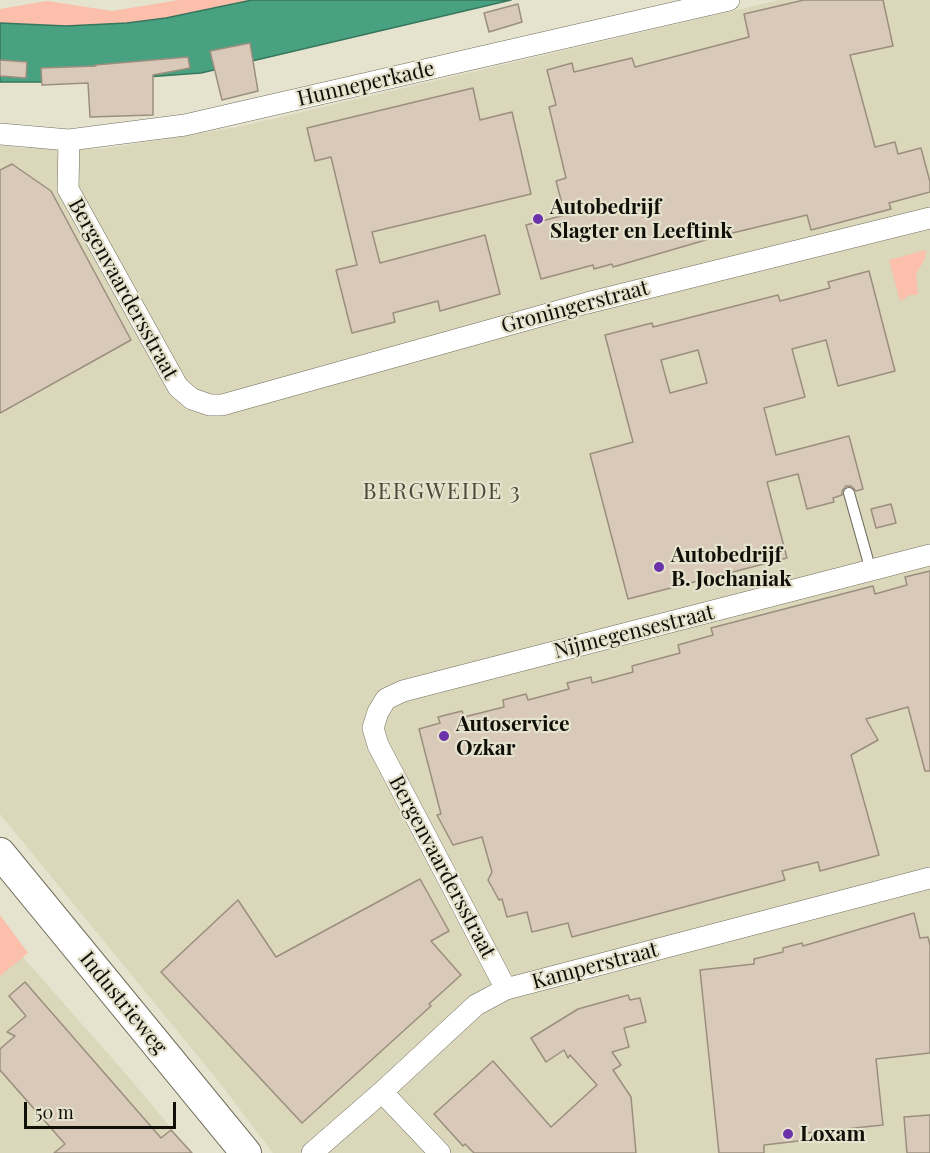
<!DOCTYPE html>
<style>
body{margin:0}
#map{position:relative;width:930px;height:1153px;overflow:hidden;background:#e5e3cd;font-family:"Playfair Display",serif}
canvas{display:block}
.scale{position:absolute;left:24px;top:1102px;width:152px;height:27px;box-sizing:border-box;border:3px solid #100f08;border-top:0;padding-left:8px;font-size:18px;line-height:21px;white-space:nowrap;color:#100f08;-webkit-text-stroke:4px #e5e3cd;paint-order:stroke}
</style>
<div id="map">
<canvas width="930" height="1153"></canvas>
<div class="scale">50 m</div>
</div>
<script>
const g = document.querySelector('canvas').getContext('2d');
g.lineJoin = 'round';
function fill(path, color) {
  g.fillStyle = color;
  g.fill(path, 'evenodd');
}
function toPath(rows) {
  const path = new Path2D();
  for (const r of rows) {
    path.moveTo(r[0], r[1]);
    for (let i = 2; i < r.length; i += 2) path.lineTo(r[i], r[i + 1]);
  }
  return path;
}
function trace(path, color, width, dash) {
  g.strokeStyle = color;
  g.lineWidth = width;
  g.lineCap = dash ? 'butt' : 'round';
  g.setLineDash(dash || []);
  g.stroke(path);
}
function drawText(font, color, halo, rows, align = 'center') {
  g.font = font + ' "Playfair Display",serif';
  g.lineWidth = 4.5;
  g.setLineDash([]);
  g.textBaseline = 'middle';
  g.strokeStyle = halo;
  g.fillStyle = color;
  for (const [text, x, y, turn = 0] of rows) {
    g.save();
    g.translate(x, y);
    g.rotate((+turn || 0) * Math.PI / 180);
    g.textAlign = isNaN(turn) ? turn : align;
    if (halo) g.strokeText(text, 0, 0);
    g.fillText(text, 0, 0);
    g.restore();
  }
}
fill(toPath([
 [779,0,930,0,930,1153,273,1153,219,1082,0,814,0,145,20,148,103,149,238,127],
 [0,931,132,1081,192,1153,0,1153]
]), '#dad7bb');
fill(toPath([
 [179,0,252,0,166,18,127,23,66,26,0,23,0,9,47,1,112,11],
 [926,250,925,259,916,274,918,295,910,295,900,301,889,260],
 [0,915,28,953,0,976]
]), '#fbbfac');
const water = toPath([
 [252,0,511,0,201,73,77,82,0,82,0,23,66,26,127,23,166,18,252,0]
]);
fill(water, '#48a281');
trace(water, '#37765d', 1.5);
const building = toPath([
 [804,0,883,0,893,46,850,55,875,147,895,142,898,154,921,148,930,182,930,192,889,203,891,209,811,230,807,215,716,237,613,267,612,264,594,269,593,265,541,279,526,225,565,215,556,181,566,178,549,107,556,105,547,70,572,63,574,72,632,58,635,67,749,37,744,14,804,0],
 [518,4,522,22,489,32,484,13,518,4],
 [250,43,258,91,222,100,210,51,250,43],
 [188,57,190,68,153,75,153,115,90,117,88,83,42,85,41,68,96,66,95,65,188,57],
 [0,60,27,62,26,78,0,76,0,60],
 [473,88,480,120,512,112,531,194,372,232,380,263,485,235,500,294,440,311,438,301,393,313,395,322,352,333,336,270,357,265,331,157,315,161,307,128,473,88],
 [12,164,51,191,131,340,0,413,0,170,12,164],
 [869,271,895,371,838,386,826,340,792,349,805,397,764,408,776,455,849,436,863,489,856,491,851,486,846,486,842,491,842,495,833,498,834,502,807,509,798,474,767,482,787,558,628,599,590,454,633,442,605,335,652,323,653,327,778,295,780,301,830,288,828,282,869,271],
 [698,350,707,383,670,393,661,360,698,350],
 [891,504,896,523,876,528,871,509,891,504],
 [930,571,930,771,925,771,908,707,866,719,878,740,851,755,879,855,820,871,818,862,782,871,785,880,572,937,568,923,532,932,527,912,507,917,502,899,499,900,488,880,492,872,482,837,453,845,437,815,441,814,419,729,440,723,438,717,462,711,464,717,504,707,503,700,526,694,528,700,569,689,567,683,591,677,592,683,633,672,632,666,680,653,678,645,713,635,711,628,873,586,875,594,907,585,905,577,930,571],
 [420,879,449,931,431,941,461,975,429,1004,431,1006,302,1123,161,972,238,900,276,957,420,879],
 [914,913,920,938,928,937,930,945,930,1053,876,1059,883,1125,806,1133,807,1140,764,1145,764,1153,719,1153,700,970,754,964,754,959,783,952,783,948,802,943,803,946,914,913],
 [25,982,161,1138,171,1130,192,1153,54,1153,65,1144,0,1070,0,1049,15,1036,7,1032,26,1016,9,996,25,982],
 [628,995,630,1000,640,998,646,1022,624,1028,629,1047,612,1052,621,1065,613,1070,631,1097,636,1153,474,1153,465,1144,463,1146,434,1114,493,1061,551,1127,597,1085,570,1055,568,1058,564,1050,546,1062,531,1038,578,1009,628,995],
 [930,1115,930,1153,907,1153,904,1117,930,1115]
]);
fill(building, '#d8c9b8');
trace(building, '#9c8e7e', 1.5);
const lane = toPath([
 [849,493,871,571]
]);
const street = toPath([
 [0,134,69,140,185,125,729,0],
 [69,140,68,189,178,387,192,399,210,405,222,405,587,303,930,218],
 [506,989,378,745,373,728,378,712,386,699,403,691,930,555],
 [382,1092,440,1153],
 [312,1153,382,1092,476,1005,506,989,930,878]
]);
const secondary = toPath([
 [0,853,246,1153]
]);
trace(lane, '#706e5c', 12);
trace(street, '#706e5c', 22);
trace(secondary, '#706e5c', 32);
trace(lane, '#fff', 10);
trace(street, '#fff', 21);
trace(secondary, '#fff', 30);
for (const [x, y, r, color] of [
 [538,219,6,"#6c32a9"],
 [659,567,6,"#6c32a9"],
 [444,736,6,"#6c32a9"],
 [788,1134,6,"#6c32a9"]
]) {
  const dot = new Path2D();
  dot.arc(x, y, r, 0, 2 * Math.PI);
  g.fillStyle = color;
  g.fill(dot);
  trace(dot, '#e5e3cd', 2);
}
drawText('21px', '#100f08', '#e5e3cd', [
 ["Hunneperkade",366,84,-13],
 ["Bergenvaardersstraat",123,289,61],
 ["Groningerstraat",575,307,-15],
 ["Nijmegensestraat",634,632,-14],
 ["Bergenvaardersstraat",442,867,62],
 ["Kamperstraat",595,966,-15],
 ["Industrieweg",123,1003,51]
]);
drawText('bold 21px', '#100f08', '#e5e3cd', [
 ["Autobedrijf",550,207],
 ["Slagter en Leeftink",550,231],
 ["Autobedrijf",671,555],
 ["B. Jochaniak",671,579],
 ["Autoservice",456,724],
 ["Ozkar",456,748],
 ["Loxam",800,1134]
], 'left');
g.letterSpacing = '1.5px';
drawText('22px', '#4b4938', '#e5e3cd', [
 ["BERGWEIDE 3",442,492]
]);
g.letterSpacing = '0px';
</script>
